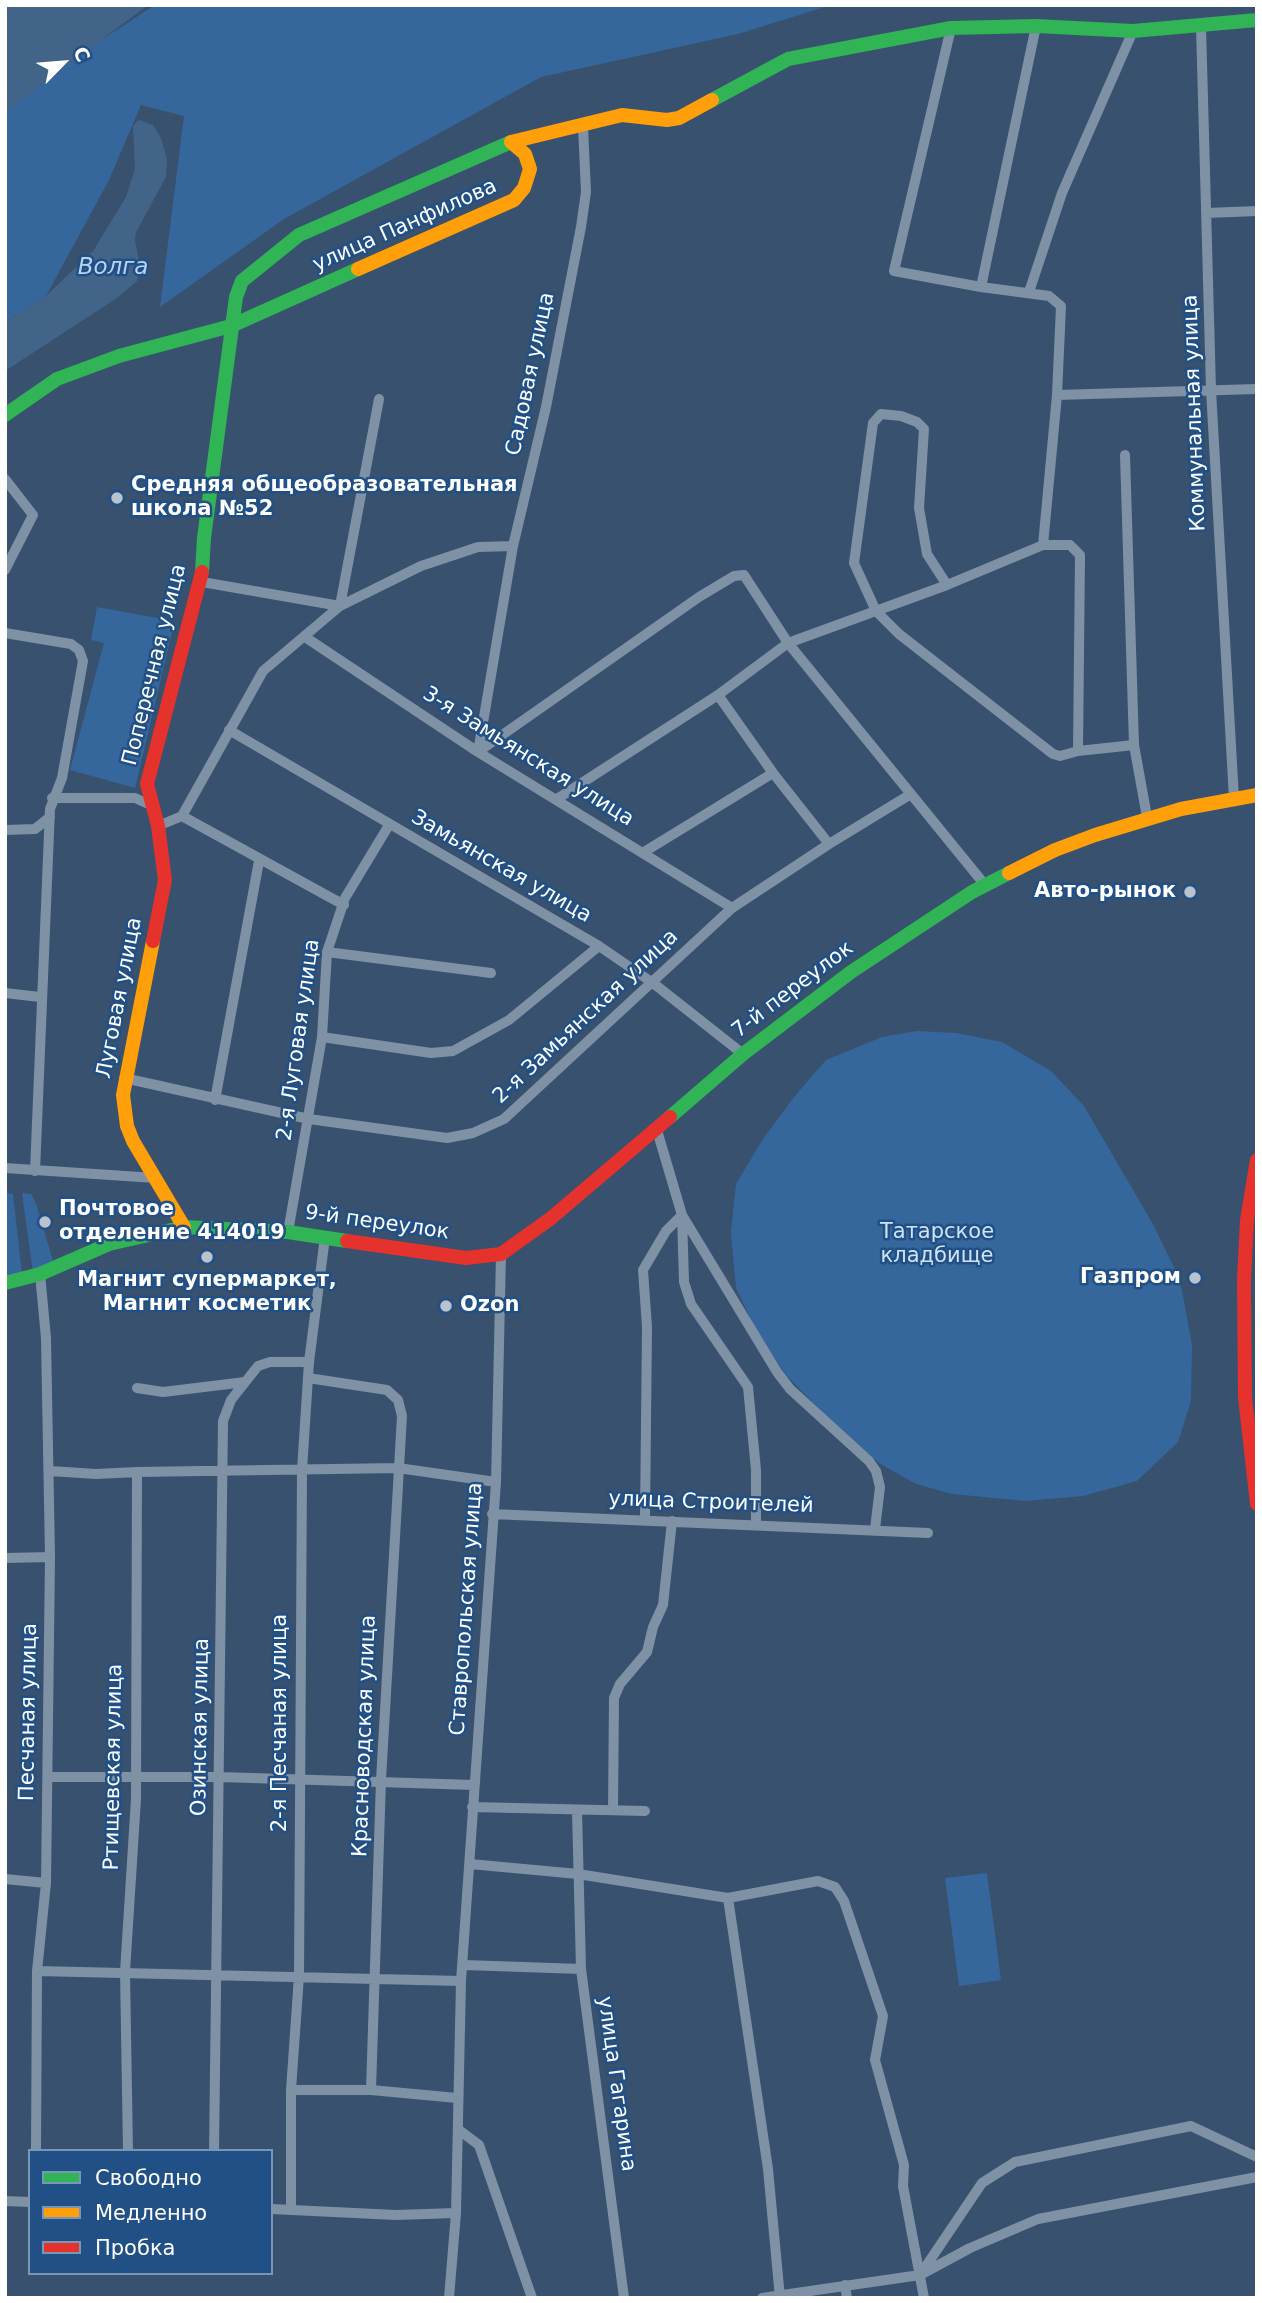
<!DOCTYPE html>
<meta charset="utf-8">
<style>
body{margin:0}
#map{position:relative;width:1262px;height:2303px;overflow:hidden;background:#38516f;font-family:"DejaVu Sans",sans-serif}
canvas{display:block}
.frame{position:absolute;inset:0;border:7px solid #fff;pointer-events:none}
.legend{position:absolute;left:28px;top:2149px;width:245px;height:126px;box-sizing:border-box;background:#215086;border:2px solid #7a96b6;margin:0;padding:9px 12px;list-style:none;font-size:21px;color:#fff}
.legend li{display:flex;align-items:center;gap:14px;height:35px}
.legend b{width:35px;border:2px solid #7a96b6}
.north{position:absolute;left:28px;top:28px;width:70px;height:70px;-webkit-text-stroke:5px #215086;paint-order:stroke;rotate:65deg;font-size:19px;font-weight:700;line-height:28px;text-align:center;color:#fff}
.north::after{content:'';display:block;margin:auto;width:24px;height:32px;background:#fff;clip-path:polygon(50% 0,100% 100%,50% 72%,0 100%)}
</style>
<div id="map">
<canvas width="1262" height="2303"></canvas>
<div class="frame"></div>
<ul class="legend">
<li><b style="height:9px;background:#30b455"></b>Свободно</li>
<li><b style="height:9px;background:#ff9f0a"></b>Медленно</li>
<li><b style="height:9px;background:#e5322d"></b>Пробка</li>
</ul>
<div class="north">С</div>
</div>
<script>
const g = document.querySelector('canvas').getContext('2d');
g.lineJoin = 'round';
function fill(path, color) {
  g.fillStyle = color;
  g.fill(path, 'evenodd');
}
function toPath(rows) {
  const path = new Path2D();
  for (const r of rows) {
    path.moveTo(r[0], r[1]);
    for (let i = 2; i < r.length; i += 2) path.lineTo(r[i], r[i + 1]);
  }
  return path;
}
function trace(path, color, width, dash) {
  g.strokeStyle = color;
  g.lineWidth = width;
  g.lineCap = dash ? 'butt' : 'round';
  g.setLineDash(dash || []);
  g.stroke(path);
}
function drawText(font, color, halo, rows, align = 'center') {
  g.font = font + ' "DejaVu Sans",sans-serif';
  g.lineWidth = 5;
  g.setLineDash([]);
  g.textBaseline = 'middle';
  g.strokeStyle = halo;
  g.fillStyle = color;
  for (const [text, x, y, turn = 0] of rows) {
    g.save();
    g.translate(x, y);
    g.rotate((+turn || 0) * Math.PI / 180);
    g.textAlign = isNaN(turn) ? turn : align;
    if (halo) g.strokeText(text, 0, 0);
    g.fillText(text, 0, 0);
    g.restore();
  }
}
fill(toPath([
 [155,5,831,5,738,34,541,77,284,219,160,307,184,116,141,105,109,180,46,296,5,322,5,112,72,59],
 [97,607,163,619,161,628,173,628,135,788,70,770,104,643,91,640],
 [917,1031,956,1033,1002,1042,1051,1071,1084,1106,1154,1226,1180,1280,1192,1345,1191,1401,1178,1442,1137,1481,1083,1496,1026,1501,952,1494,916,1484,879,1463,831,1421,785,1374,755,1328,736,1288,731,1232,736,1184,763,1139,794,1097,826,1060,882,1037],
 [5,1193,13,1194,22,1274,5,1279],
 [22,1193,31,1194,36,1203,55,1268,33,1273],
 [987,1873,1001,1980,959,1986,945,1878]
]), '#35679c');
fill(toPath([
 [5,5,148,5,5,112],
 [139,120,153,125,161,138,167,159,166,177,136,232,135,241,141,269,137,281,117,298,5,371,5,322,46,296,93,251,126,197,135,169,133,126]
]), '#436489');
trace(toPath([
 [1201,26,1211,390,1234,799],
 [951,28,894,271,981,287,1049,296,1061,306,1057,395,1043,545,1070,545,1080,555,1078,751,1134,745],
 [1207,213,1257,211],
 [981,287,1036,26],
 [1029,292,1062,193,1133,31],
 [1057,395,1257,389],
 [1125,455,1134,745,1147,817],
 [5,479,33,515,5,570],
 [202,582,340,606,421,566,478,547,513,546],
 [947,585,927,554,919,508,924,429,917,422,901,416,881,414,873,423,854,563,876,611,899,634,1053,754,1060,756,1078,751],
 [5,633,71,644,79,650,83,661,62,778,50,809,35,1171],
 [305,637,478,752,732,908],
 [718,695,773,773,829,844],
 [229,730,599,946,653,983,743,1054],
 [478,752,699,597,734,576,744,575,788,643,985,885],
 [478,752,513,546,546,407,581,227,586,192,583,127],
 [52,798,135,798,153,806],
 [557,799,718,695,788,643,947,585,1043,545],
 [182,816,344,905],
 [158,826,182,816,263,671,340,606,379,399],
 [5,830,35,829,50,817],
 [644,852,773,773],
 [327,952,491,973],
 [5,993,40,997],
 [322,1037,431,1053,453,1051,509,1020,599,946],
 [124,1078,309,1119,447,1138,473,1133,504,1119,732,908,829,844,911,794],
 [215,1100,259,861],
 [656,1127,682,1215,777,1372,790,1389,869,1461,876,1471,880,1487,875,1529],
 [5,1168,155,1178],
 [682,1215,684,1282,691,1304,748,1387,756,1470,756,1524],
 [288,1232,322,1037,327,952,345,898,389,825],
 [308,1378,387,1390,398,1400,402,1416,381,1780,371,2090],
 [137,1388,163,1392,245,1382],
 [50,1471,96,1474,137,1472,136,1799,125,1972,128,2151],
 [137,1472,398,1468,496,1482],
 [492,1514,928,1533],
 [645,1520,647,1327,643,1270,666,1231,682,1215],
 [5,1558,50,1557],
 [48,1777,220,1777,474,1785],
 [472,1807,645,1811],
 [613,1809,614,1698,620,1684,647,1652,653,1627,663,1605,672,1521],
 [577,1811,581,1969,624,2298],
 [470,1864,578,1874,728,1898,818,1881,835,1887,844,1901,883,2016,875,2060,904,2165,903,2186,924,2298],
 [5,1879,46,1883],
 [728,1898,768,2169,780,2298],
 [464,1965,581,1969],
 [37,1971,461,1981],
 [291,2090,371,2090,457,2098],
 [459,2130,479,2145,532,2298],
 [36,2151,37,1971,46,1883,50,1557,46,1338,40,1274],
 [214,2151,223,1421,231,1400,258,1366,270,1362,309,1362],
 [5,2201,30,2202],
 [271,2209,396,2215,456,2213],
 [291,2209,291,2090,299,1976,302,1470,309,1362,325,1237],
 [922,2272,982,2183,1015,2162,1191,2126,1257,2157],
 [845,2285,847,2298],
 [449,2298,456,2213,461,1981,496,1482,501,1254],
 [762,2298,920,2275,970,2248,1038,2219,1257,2177]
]), '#7f91a5', 10);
trace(toPath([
 [712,100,788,59,951,28,1036,26,1133,31,1257,20],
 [5,415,57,379,119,356,231,326,358,269],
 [202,572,204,538,236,297,242,281,299,235,511,142],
 [670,1117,743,1054,851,972,972,892,1009,873],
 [5,1283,40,1274,109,1244,184,1227,288,1232,347,1241]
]), '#30b455', 14);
trace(toPath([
 [358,269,514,200,524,188,530,169,525,154,511,142,622,115,667,120,679,118,712,100],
 [1009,873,1055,850,1095,835,1181,809,1257,795],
 [153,941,123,1095,127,1126,133,1141,184,1227]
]), '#ff9f0a', 14);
trace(toPath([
 [153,941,165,880,158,826,147,784,202,572],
 [1257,1160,1247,1220,1244,1280,1245,1397,1257,1504],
 [347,1241,466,1258,501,1254,550,1219,670,1117]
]), '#e5322d', 14);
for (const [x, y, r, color] of [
 [117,498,7,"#b9c2cd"],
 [1190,892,7,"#b9c2cd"],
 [45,1222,7,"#b9c2cd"],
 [207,1257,7,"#b9c2cd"],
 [1195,1278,7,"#b9c2cd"],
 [446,1306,7,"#b9c2cd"]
]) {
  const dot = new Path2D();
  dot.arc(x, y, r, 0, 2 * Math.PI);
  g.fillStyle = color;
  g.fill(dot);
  trace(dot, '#215086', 2.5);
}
drawText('21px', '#fff', '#215086', [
 ["улица Панфилова",405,226,-24],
 ["Садовая улица",531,374,-78],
 ["Коммунальная улица",1195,413,-92],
 ["Поперечная улица",155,665,-76],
 ["3-я Замьянская улица",528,757,32],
 ["Замьянская улица",501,867,30],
 ["7-й переулок",793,990,-37],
 ["Луговая улица",120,998,-79],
 ["2-я Замьянская улица",586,1017,-43],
 ["2-я Луговая улица",299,1040,-82],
 ["9-й переулок",377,1223,8],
 ["улица Строителей",711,1503,2],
 ["Ставропольская улица",467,1609,-86],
 ["Песчаная улица",29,1712,-89],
 ["2-я Песчаная улица",281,1723,-90],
 ["Озинская улица",201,1727,-89],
 ["Красноводская улица",365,1736,-88],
 ["Ртищевская улица",114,1767,-89],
 ["улица Гагарина",616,2084,82]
]);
drawText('bold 21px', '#fff', '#215086', [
 ["Средняя общеобразовательная",131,486],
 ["школа №52",131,510],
 ["Авто-рынок",1176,892,"right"],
 ["Почтовое",59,1210],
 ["отделение 414019",59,1234],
 ["Газпром",1181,1278,"right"],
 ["Магнит супермаркет,",207,1281,"center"],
 ["Магнит косметик",207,1305,"center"],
 ["Ozon",460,1306]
], 'left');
drawText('21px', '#cfe2f7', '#215086', [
 ["Татарское",937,1233],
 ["кладбище",937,1257]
]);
drawText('italic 23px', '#b6d3f1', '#215086', [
 ["Волга",113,268]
]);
</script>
